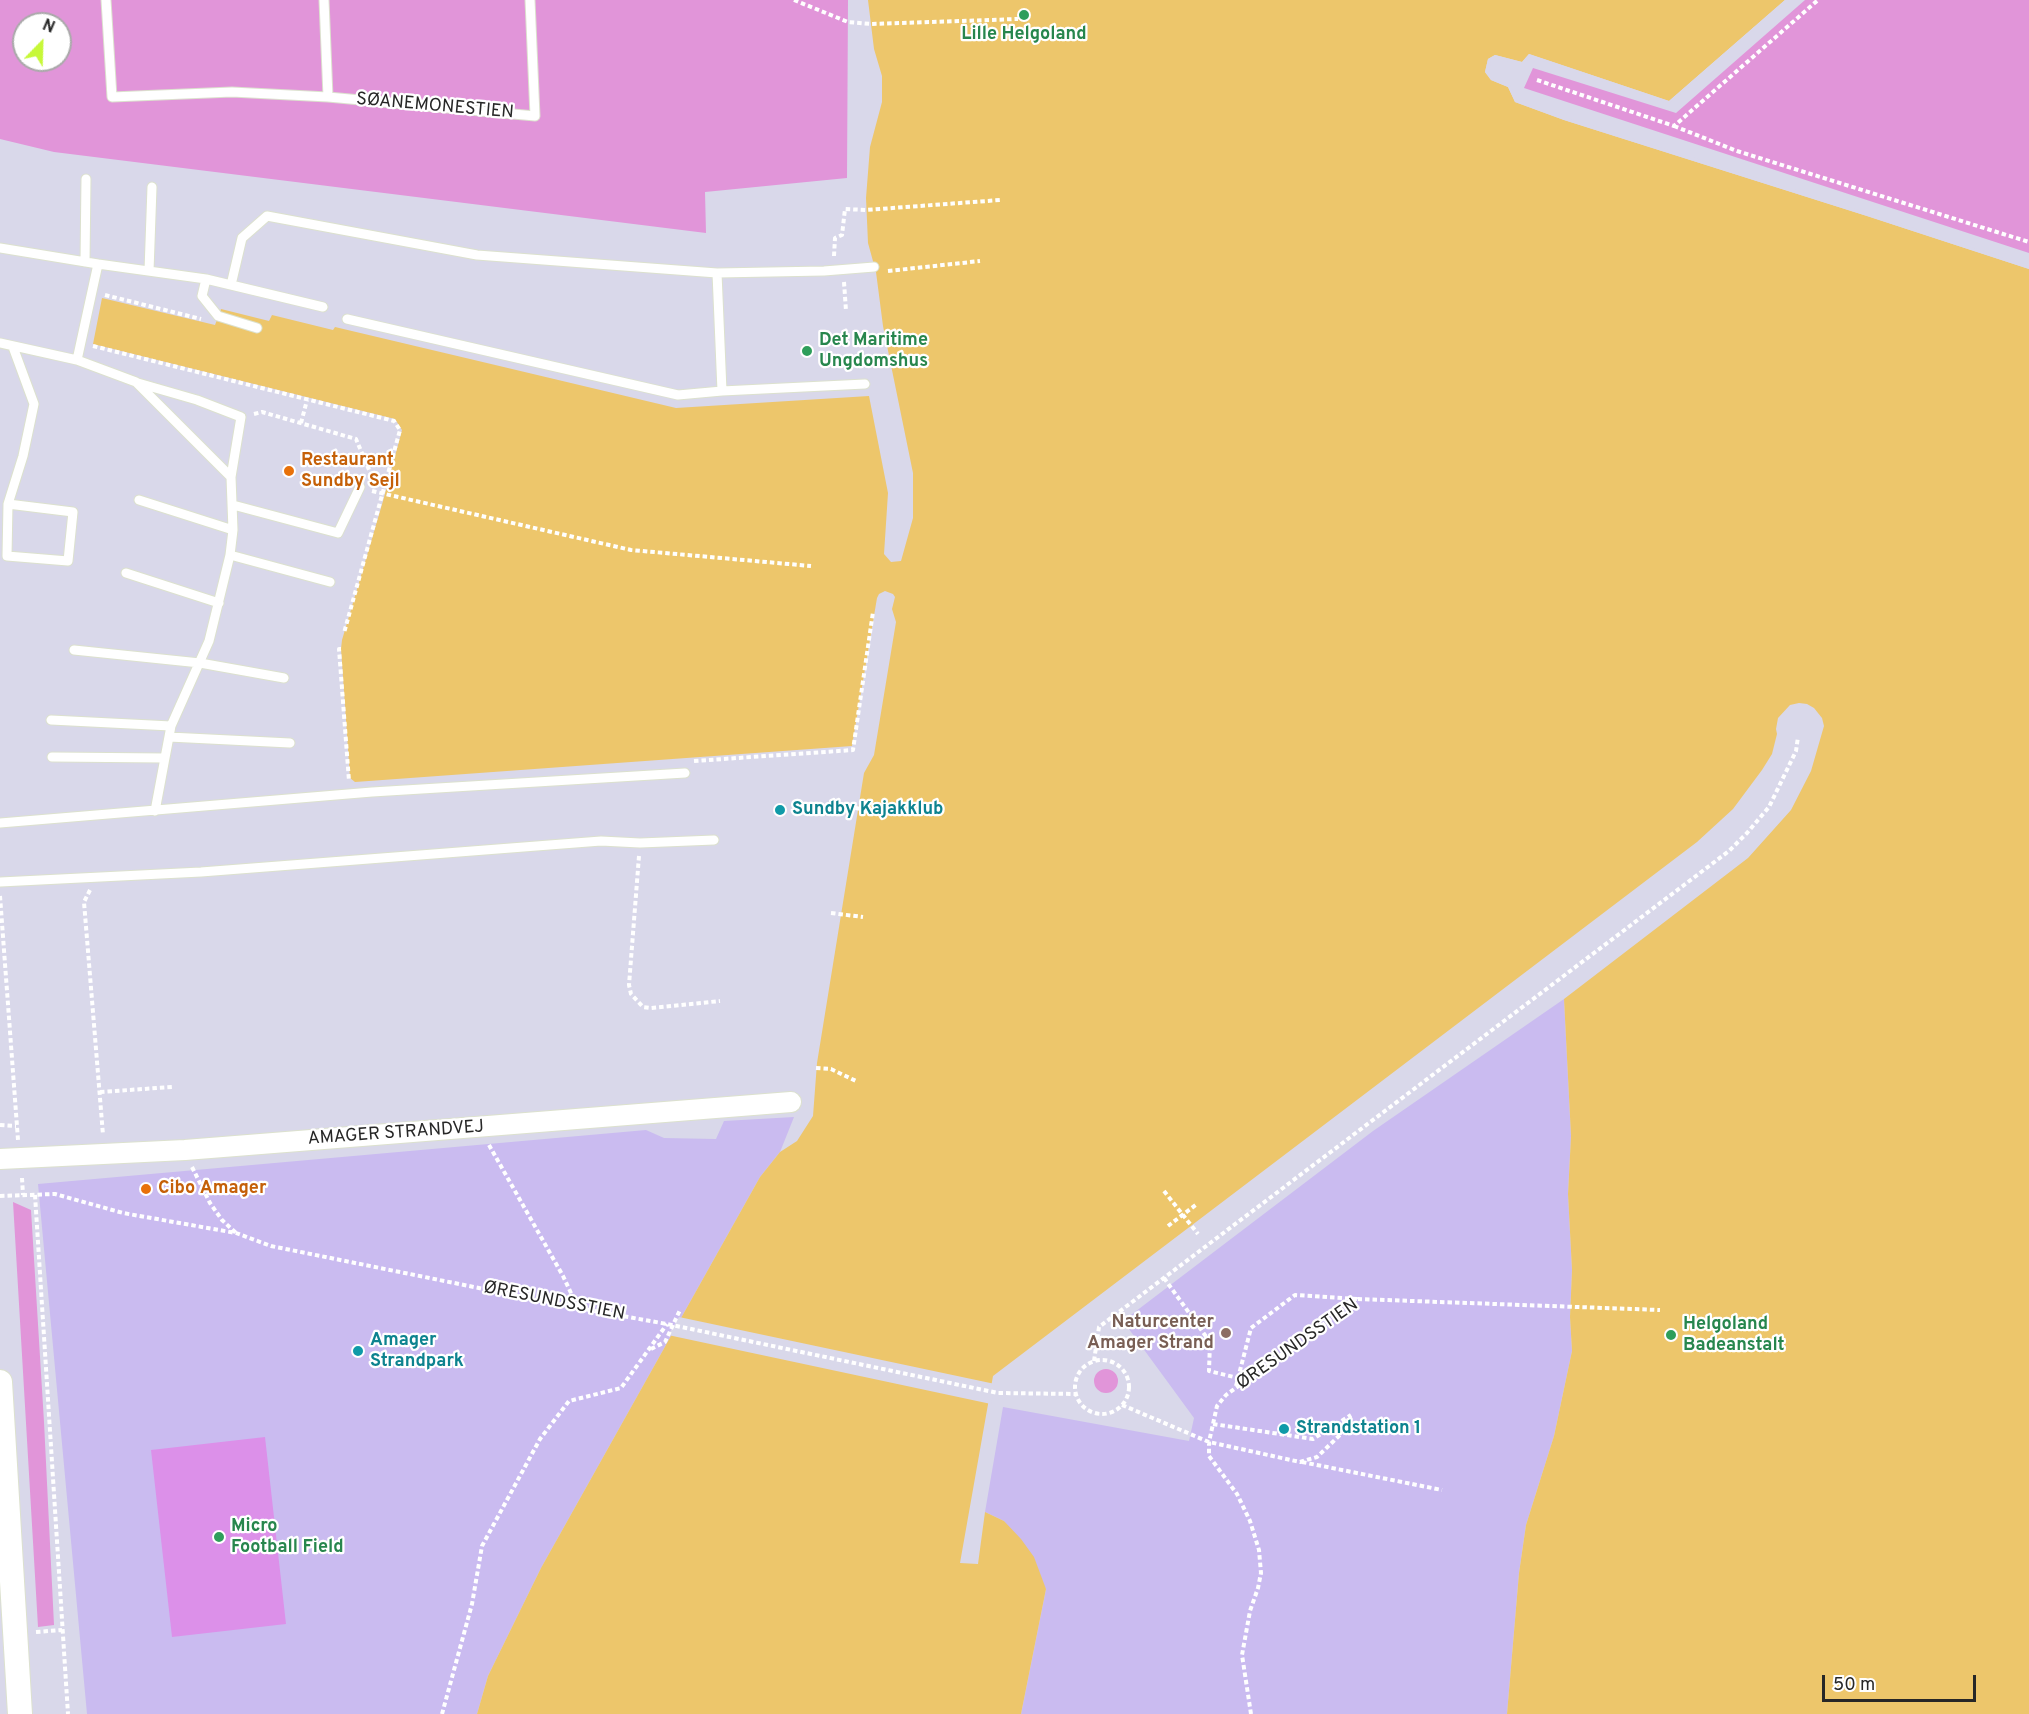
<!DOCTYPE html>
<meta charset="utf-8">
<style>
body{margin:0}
#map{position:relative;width:2029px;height:1714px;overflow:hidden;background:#d9d8ea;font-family:Overpass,sans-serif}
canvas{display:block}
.north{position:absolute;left:12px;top:12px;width:60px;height:60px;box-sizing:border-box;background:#fff;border:2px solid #a9a9a9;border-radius:50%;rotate:23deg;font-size:16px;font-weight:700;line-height:24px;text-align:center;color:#272727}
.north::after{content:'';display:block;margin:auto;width:21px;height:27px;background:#c7f838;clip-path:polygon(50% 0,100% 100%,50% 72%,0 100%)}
.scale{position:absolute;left:1822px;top:1675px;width:154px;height:27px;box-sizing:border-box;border:3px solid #272727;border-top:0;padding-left:8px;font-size:18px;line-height:21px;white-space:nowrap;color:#272727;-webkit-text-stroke:4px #fff;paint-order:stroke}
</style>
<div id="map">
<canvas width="2029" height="1714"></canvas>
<div class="north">N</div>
<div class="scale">50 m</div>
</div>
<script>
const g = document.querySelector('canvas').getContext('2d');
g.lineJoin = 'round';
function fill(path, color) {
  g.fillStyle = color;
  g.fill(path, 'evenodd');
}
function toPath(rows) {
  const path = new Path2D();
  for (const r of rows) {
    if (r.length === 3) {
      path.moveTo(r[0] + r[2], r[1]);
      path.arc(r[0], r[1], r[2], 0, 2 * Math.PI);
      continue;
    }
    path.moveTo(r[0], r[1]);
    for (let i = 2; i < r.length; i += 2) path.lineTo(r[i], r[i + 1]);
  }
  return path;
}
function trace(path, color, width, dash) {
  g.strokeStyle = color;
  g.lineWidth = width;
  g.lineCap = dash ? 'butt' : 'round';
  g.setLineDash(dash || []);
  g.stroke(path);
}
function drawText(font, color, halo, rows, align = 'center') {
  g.font = font + ' Overpass,sans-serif';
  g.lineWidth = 4.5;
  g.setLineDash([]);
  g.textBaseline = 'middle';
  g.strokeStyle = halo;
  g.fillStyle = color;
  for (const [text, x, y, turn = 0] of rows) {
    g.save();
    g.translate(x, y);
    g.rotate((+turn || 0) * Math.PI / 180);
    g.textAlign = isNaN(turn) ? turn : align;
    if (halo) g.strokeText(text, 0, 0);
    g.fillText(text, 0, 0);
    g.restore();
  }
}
fill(toPath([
 [0,0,848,0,847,178,705,192,706,233,54,152,0,139],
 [24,24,60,24,60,60,24,60],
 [1805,0,2029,0,2029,253,1524,88,1533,68,1676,113],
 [13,1202,31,1210,44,1422,54,1625,38,1627],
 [1106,1381,12]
]), '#e195d9');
fill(toPath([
 [1564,999,1571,1136,1568,1194,1572,1270,1570,1317,1572,1351,1554,1436,1526,1525,1519,1573,1507,1714,1021,1714,1046,1589,1004,1521,985,1512,1003,1407,1189,1441,1194,1418,1123,1321,1373,1131],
 [794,1117,780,1152,760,1177,541,1568,488,1676,477,1714,87,1714,38,1184,646,1130,664,1138,716,1139,724,1121]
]), '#cabbf0');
fill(toPath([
 [265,1437,286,1624,172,1637,151,1450]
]), '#dc90e9');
fill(toPath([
 [868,0,1785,0,1669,101,1529,54,1522,62,1495,55,1488,59,1485,72,1491,80,1508,87,1515,102,1564,120,1867,216,2029,269,2029,1714,1507,1714,1519,1573,1526,1525,1554,1436,1572,1351,1570,1317,1572,1270,1568,1194,1571,1136,1564,999,1748,858,1791,810,1811,771,1824,726,1822,718,1814,708,1807,704,1799,703,1790,705,1778,718,1776,729,1777,734,1772,754,1762,770,1733,809,1697,842,993,1376,960,1563,978,1564,985,1512,1004,1521,1021,1539,1034,1557,1046,1589,1021,1714,477,1714,488,1676,541,1568,760,1177,780,1152,797,1141,813,1116,817,1063,864,773,874,755,896,622,892,609,895,597,893,594,885,591,879,594,877,598,852,746,355,782,350,778,341,649,342,640,383,501,402,430,395,419,93,344,102,298,215,325,221,309,269,321,272,315,333,330,335,327,470,359,676,408,869,396,888,493,884,554,891,562,901,561,913,518,913,473,883,326,876,272,868,243,866,198,870,147,882,102,882,76,874,49]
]), '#edc66b');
fill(toPath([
 [1785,0,1788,0,1669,104,1530,57,1523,65,1495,58,1491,61,1489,71,1493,78,1510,85,1517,100,1565,117,1868,213,2029,266,2029,269,1867,216,1564,120,1515,102,1508,87,1491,80,1485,72,1488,59,1495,55,1522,62,1529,54,1669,101],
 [679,1317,995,1384,991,1404,668,1335]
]), '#d9d8ea');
const service = toPath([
 [106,0,112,97,232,92,328,97,535,116,530,0],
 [324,0,328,97],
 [0,248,98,264,206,279,323,307],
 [85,262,86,179],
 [149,271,152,187],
 [206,279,202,296,218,316,257,328],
 [231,285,242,238,267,216,477,255,717,273,824,271,874,267],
 [347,319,678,395,722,391,717,273],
 [0,343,77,360,136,382,231,477,233,530,230,555,209,641,171,726,155,811],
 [77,360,98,264],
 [138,383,197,400,241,417,231,477],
 [722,391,865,384],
 [139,500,233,530],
 [8,504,73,512,68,561,7,556,8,504,23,456,34,404,13,347],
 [233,505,338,533,360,487],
 [230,555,330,582],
 [126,573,219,603],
 [74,650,200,663,284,678],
 [51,720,171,726],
 [169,737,290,743],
 [52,757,165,758],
 [0,823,372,792,685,773],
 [0,882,201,872,601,841,640,843,714,840]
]);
const minor = toPath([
 [0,1159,185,1150,791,1102]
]);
const tertiary = toPath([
 [0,1382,20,1714]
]);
trace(service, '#dce1ce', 11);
trace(minor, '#dce1ce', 22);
trace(tertiary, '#dce1ce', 26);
trace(toPath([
 [794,0,848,22,871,24,1018,19],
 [1537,80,1674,126,1818,0],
 [1674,126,1737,151,2029,242],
 [834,256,835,238,842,235,845,209,866,210,1000,200],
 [888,271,980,261],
 [844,282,846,311],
 [105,295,201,319],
 [93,346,394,421,400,430,344,633],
 [254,414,262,412,356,439,372,477],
 [301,423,307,400],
 [372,491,631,550,811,566],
 [341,649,339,649,349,781],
 [694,761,853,750,873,612],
 [848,807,890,813],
 [639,856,629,985,631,994,643,1007,651,1008,720,1001],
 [90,890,84,902,103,1135],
 [0,896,18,1140],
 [831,913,863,917],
 [816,1068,831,1069,856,1081],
 [100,1092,172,1087],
 [0,1125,16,1126],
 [489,1145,563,1276,578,1308],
 [192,1167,210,1203,222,1220,236,1233],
 [22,1178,23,1195],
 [1164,1191,1198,1234],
 [35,1195,68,1714],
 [0,1196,55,1194,123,1213,236,1233,271,1246,578,1308,667,1324,998,1393,1076,1394],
 [1168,1226,1197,1204],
 [1164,1278,1210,1342,1209,1371,1238,1378],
 [651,1349,665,1342,680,1310],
 [1102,1387,27],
 [1094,1361,1099,1327,1729,851,1747,833,1769,807,1796,751,1798,737],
 [1236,1386,1251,1328,1295,1295,1358,1299],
 [1122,1405,1209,1442,1300,1462,1317,1457,1341,1434],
 [1213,1424,1313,1439,1351,1415],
 [1302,1462,1442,1490],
 [36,1632,62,1630],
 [442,1714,472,1604,482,1546,540,1439,569,1401,621,1388,667,1324],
 [1251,1714,1242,1655,1250,1611,1258,1588,1261,1573,1259,1550,1250,1521,1237,1494,1209,1456,1209,1442,1217,1406,1226,1395,1358,1299,1660,1310]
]), '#fff', 4, [4.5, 3]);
trace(service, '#fff', 9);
trace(minor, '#fff', 20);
trace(tertiary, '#fff', 24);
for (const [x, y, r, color] of [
 [1024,15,6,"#2e9e5b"],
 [807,351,6,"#2e9e5b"],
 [289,471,6,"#e8710a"],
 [780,810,6,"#0f9aa8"],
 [146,1189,6,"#e8710a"],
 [1226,1333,6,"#8d6e63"],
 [1671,1335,6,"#2e9e5b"],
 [358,1351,6,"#0f9aa8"],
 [1284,1429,6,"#0f9aa8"],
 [219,1537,6,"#2e9e5b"]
]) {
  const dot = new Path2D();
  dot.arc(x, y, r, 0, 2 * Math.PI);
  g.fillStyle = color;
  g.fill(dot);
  trace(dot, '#fff', 2);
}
drawText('bold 18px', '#27864d', '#fff', [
 ["Lille Helgoland",1024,35,"center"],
 ["Det Maritime",819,341],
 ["Ungdomshus",819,362],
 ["Helgoland",1683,1325],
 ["Badeanstalt",1683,1346],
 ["Micro",231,1527],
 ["Football Field",231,1548]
], 'left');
drawText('18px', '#272727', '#fff', [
 ["SØANEMONESTIEN",435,107,5],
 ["AMAGER STRANDVEJ",396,1134,-4],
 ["ØRESUNDSSTIEN",554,1302,11],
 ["ØRESUNDSSTIEN",1298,1345,-35]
]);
drawText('bold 18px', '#c56008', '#fff', [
 ["Restaurant",301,461],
 ["Sundby Sejl",301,482],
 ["Cibo Amager",158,1189]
], 'left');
drawText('bold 18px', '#0d838f', '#fff', [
 ["Sundby Kajakklub",792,810],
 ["Amager",370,1341],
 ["Strandpark",370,1362],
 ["Strandstation 1",1296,1429]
], 'left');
drawText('bold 18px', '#785e54', '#fff', [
 ["Naturcenter",1214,1323],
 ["Amager Strand",1214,1344]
], 'right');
</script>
